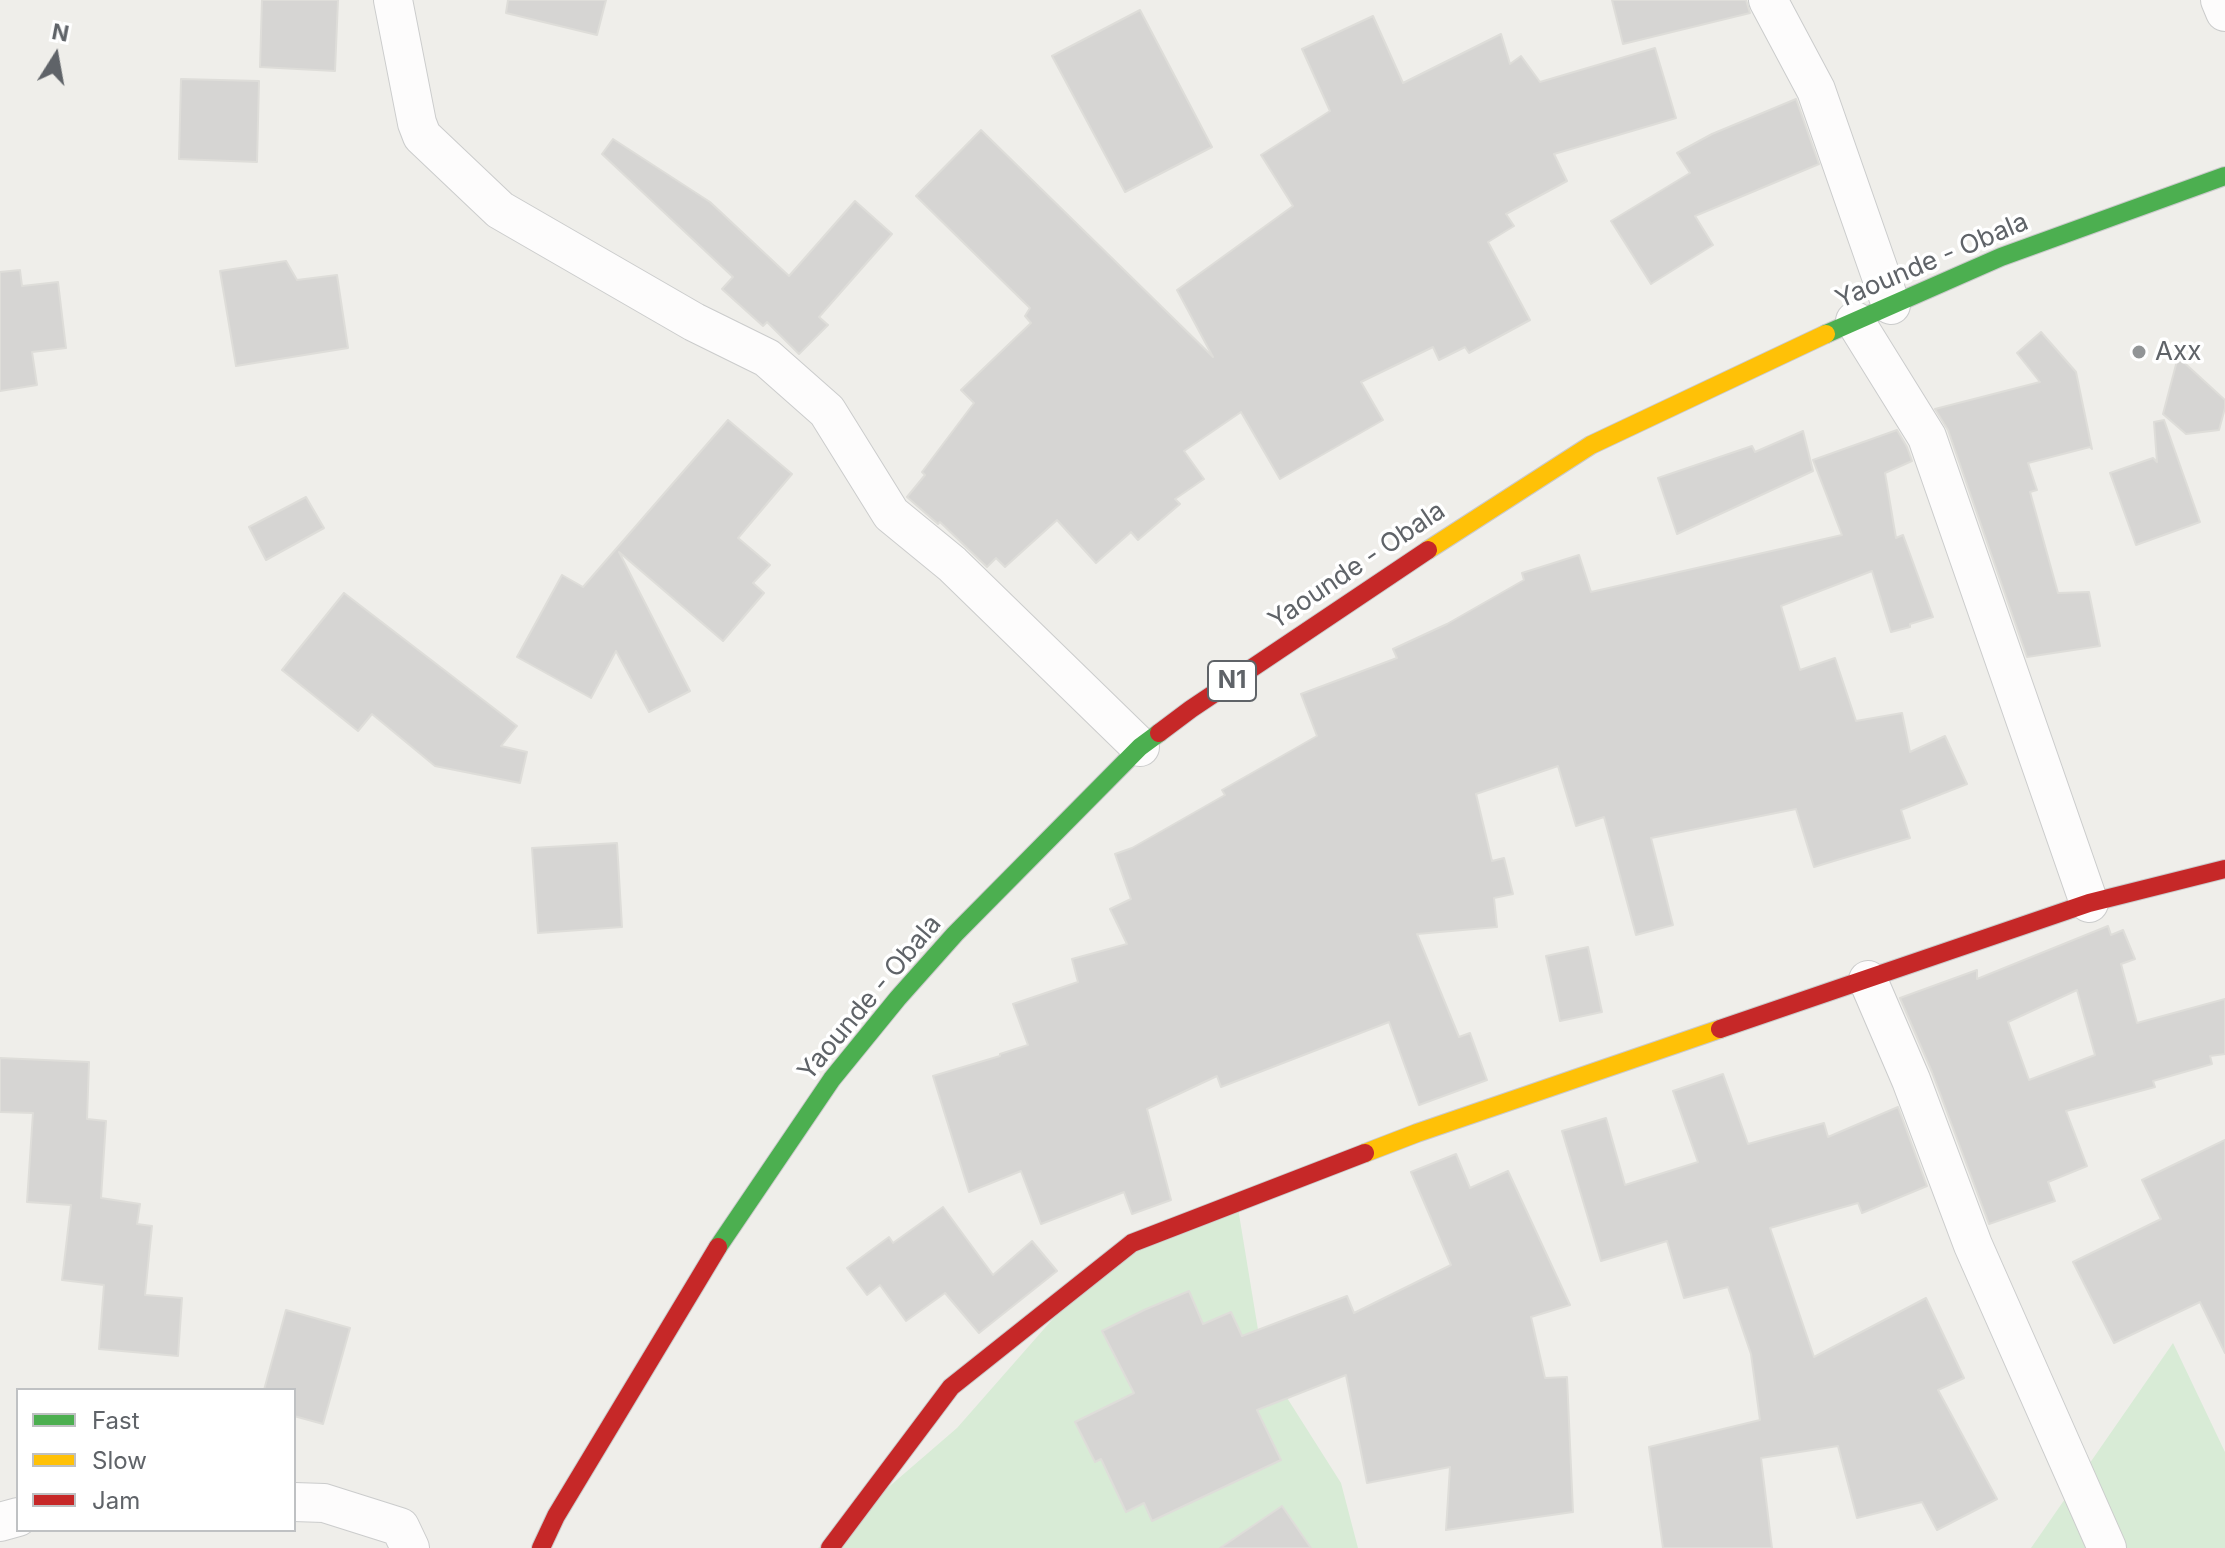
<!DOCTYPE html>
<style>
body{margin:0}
#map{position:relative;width:2225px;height:1548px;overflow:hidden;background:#efeeea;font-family:Inter,sans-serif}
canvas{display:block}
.legend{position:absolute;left:16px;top:1388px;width:280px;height:144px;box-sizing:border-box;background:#fff;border:2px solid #bfc1c3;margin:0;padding:10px 14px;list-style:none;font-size:24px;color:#5f6368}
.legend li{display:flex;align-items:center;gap:16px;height:40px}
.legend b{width:40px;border:2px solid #bfc1c3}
.north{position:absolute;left:16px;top:16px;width:80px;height:80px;-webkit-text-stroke:6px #fff;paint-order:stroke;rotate:11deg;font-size:22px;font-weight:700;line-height:32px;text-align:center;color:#5f6368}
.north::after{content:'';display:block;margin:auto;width:28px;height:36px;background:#5f6368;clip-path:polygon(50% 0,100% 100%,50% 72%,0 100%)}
</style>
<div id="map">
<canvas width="2225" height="1548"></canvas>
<ul class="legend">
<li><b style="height:10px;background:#4caf50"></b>Fast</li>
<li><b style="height:10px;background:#ffc107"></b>Slow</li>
<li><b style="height:10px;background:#c62828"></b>Jam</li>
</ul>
<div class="north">N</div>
</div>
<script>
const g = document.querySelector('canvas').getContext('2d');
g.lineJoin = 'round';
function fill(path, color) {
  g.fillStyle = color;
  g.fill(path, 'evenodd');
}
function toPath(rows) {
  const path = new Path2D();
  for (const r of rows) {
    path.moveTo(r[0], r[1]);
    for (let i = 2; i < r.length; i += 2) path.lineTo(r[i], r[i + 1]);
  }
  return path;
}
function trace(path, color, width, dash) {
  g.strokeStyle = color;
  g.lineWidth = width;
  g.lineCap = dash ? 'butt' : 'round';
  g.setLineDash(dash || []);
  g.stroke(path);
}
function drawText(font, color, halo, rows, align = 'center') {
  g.font = font + ' Inter,sans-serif';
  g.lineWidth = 7;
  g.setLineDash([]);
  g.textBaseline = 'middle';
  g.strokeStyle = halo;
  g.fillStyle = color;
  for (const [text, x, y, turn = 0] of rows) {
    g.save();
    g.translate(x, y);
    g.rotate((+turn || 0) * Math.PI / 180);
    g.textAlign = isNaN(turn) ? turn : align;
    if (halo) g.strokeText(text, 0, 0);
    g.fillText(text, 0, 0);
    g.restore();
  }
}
fill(toPath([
 [1237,1202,1263,1360,1341,1483,1358,1548,818,1548,957,1428,1101,1264],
 [2173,1343,2225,1452,2225,1548,2031,1548]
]), '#d8ebd6');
const building = toPath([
 [262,0,338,0,335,71,260,67,262,0],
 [508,0,606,0,597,35,506,13,508,0],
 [1612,0,1746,0,1750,13,1623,44,1612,0],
 [1140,10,1212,147,1125,192,1052,56,1140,10],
 [1373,16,1403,83,1501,34,1510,64,1521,56,1540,82,1655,48,1676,118,1554,154,1567,181,1506,214,1514,226,1488,242,1530,320,1469,353,1465,347,1439,360,1433,347,1361,382,1383,420,1280,479,1241,412,1184,451,1204,479,1175,499,1180,504,1138,540,1131,532,1096,563,1057,520,1005,567,996,558,987,567,940,522,938,524,907,497,925,475,922,472,974,403,961,390,1031,323,1025,316,1030,308,916,196,981,130,1213,357,1177,290,1293,206,1261,155,1330,111,1302,49,1373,16],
 [181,79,259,81,257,162,179,159,181,79],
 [1796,99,1819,164,1695,216,1713,245,1651,284,1611,221,1690,173,1677,153,1712,134,1796,99],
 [613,139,710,202,789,276,855,201,892,234,819,317,828,325,799,354,767,322,763,326,722,289,733,277,602,154,613,139],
 [286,261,297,280,337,275,348,348,236,366,220,271,286,261],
 [20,270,22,286,58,282,66,348,32,352,37,385,0,391,0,272,20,270],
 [2041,332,2076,372,2092,449,2090,447,2028,463,2037,490,2030,492,2058,593,2089,592,2100,646,2027,657,1948,430,1935,409,2040,382,2017,353,2041,332],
 [2178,357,2225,400,2225,408,2219,430,2186,434,2163,414,2178,357],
 [728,420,792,474,738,538,770,565,753,583,764,593,723,641,619,552,690,691,649,712,616,651,591,698,517,657,562,575,583,587,728,420],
 [2164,420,2200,522,2136,545,2110,473,2153,458,2157,462,2154,422,2164,420],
 [1897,430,1907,447,1912,461,1885,473,1896,538,1903,535,1933,617,1910,624,1910,627,1891,632,1872,571,1781,606,1800,670,1835,658,1856,721,1902,713,1910,752,1945,736,1967,784,1901,810,1910,838,1814,867,1796,809,1651,838,1673,925,1636,935,1604,817,1576,826,1558,766,1476,794,1492,861,1504,858,1513,894,1494,898,1497,927,1417,934,1459,1037,1470,1033,1487,1080,1419,1105,1389,1022,1221,1087,1217,1076,1147,1109,1171,1200,1132,1214,1124,1192,1041,1224,1021,1171,969,1192,933,1076,1000,1056,1000,1054,1028,1045,1013,1004,1078,982,1072,959,1127,944,1110,909,1131,899,1115,854,1132,848,1225,795,1222,790,1317,736,1301,694,1397,658,1393,649,1447,624,1524,580,1522,573,1579,555,1591,592,1842,535,1813,460,1897,430],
 [1803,431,1813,471,1677,534,1658,478,1752,446,1755,452,1803,431],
 [306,497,324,528,266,560,249,527,306,497],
 [344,593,517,726,501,746,527,752,520,783,435,766,372,714,358,731,282,670,344,593],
 [617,843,622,927,538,933,532,848,617,843],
 [2108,926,2111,935,2123,930,2135,959,2121,964,2137,1023,2225,999,2225,1054,2210,1056,2212,1064,2153,1081,2155,1087,2066,1111,2087,1166,2048,1182,2055,1201,1989,1224,1932,1072,1900,998,1977,970,1977,979,2108,926],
 [2077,990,2095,1055,2029,1080,2008,1022,2077,990],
 [1588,947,1602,1012,1560,1021,1546,956,1588,947],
 [0,1058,89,1062,87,1119,106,1121,101,1198,140,1204,137,1224,152,1226,145,1295,182,1298,178,1356,99,1349,104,1285,62,1280,71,1205,27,1202,33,1113,0,1112,0,1058],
 [1723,1074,1748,1144,1824,1123,1828,1137,1898,1107,1927,1186,1862,1213,1858,1203,1770,1228,1814,1357,1926,1298,1964,1378,1938,1390,1997,1499,1937,1530,1922,1502,1857,1518,1838,1446,1761,1458,1772,1548,1663,1548,1649,1447,1760,1420,1751,1354,1728,1287,1684,1298,1667,1241,1601,1261,1562,1131,1606,1118,1625,1185,1698,1162,1673,1091,1723,1074],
 [2225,1140,2225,1353,2200,1302,2114,1343,2073,1262,2161,1219,2142,1180,2225,1140],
 [1456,1154,1470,1188,1508,1171,1570,1305,1531,1317,1545,1378,1567,1377,1573,1512,1446,1530,1450,1467,1367,1483,1346,1375,1257,1410,1281,1460,1152,1521,1144,1503,1126,1512,1101,1459,1095,1462,1075,1422,1134,1393,1102,1331,1144,1310,1189,1291,1203,1324,1231,1312,1242,1336,1347,1296,1354,1313,1451,1265,1411,1172,1456,1154],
 [943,1207,993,1275,1032,1241,1057,1271,979,1333,945,1293,906,1321,880,1285,867,1295,847,1268,889,1237,893,1243,943,1207],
 [286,1310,350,1328,323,1424,294,1416,294,1390,264,1390,286,1310],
 [1282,1506,1311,1548,1220,1548,1282,1506]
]);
fill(building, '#d6d5d3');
trace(building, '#deddd9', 2);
const street = toPath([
 [393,0,417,123,422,136,500,210,694,322,767,358,827,411,891,514,952,564,1140,747],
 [1768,0,1816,90,1891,305],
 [2220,0,2225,12],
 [1855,321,1927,437,2089,903],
 [1868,980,1911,1080,1973,1245,2107,1548],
 [294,1502,324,1503,400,1527,410,1548],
 [0,1522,18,1517]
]);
const fast = toPath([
 [1826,334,2001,257,2225,176],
 [718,1247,832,1079,898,998,955,934,1140,747,1159,733]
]);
const slow = toPath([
 [1428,550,1591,445,1826,334],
 [1365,1153,1417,1133,1720,1029]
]);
const jam = toPath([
 [1159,733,1191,709,1428,550],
 [1720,1029,2089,903,2225,869],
 [541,1548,556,1516,718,1247],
 [830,1548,951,1387,1132,1243,1365,1153]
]);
trace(street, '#cbcccc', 40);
trace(fast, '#cacacb', 20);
trace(slow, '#cacacb', 20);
trace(jam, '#cacacb', 20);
trace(street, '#fdfcfc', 38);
trace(fast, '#4caf50', 18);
trace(slow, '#ffc107', 18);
trace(jam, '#c62828', 18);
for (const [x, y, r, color] of [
 [2139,352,8,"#919496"]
]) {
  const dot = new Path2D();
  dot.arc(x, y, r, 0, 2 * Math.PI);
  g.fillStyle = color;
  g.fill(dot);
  trace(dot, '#fff', 3);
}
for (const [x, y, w] of [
 [1232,681,48]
]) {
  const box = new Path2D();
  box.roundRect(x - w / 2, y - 20, w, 40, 6);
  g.fillStyle = '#fff';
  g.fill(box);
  trace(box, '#5f6368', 2);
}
drawText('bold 24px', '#5f6368', null, [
 ["N1",1232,681]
]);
drawText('26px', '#5f6368', '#fff', [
 ["Yaounde - Obala",1932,261,-23],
 ["Yaounde - Obala",1357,566,-34],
 ["Yaounde - Obala",870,998,-50]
]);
drawText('26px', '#5f6368', '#fff', [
 ["Axx",2155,352]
], 'left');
</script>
